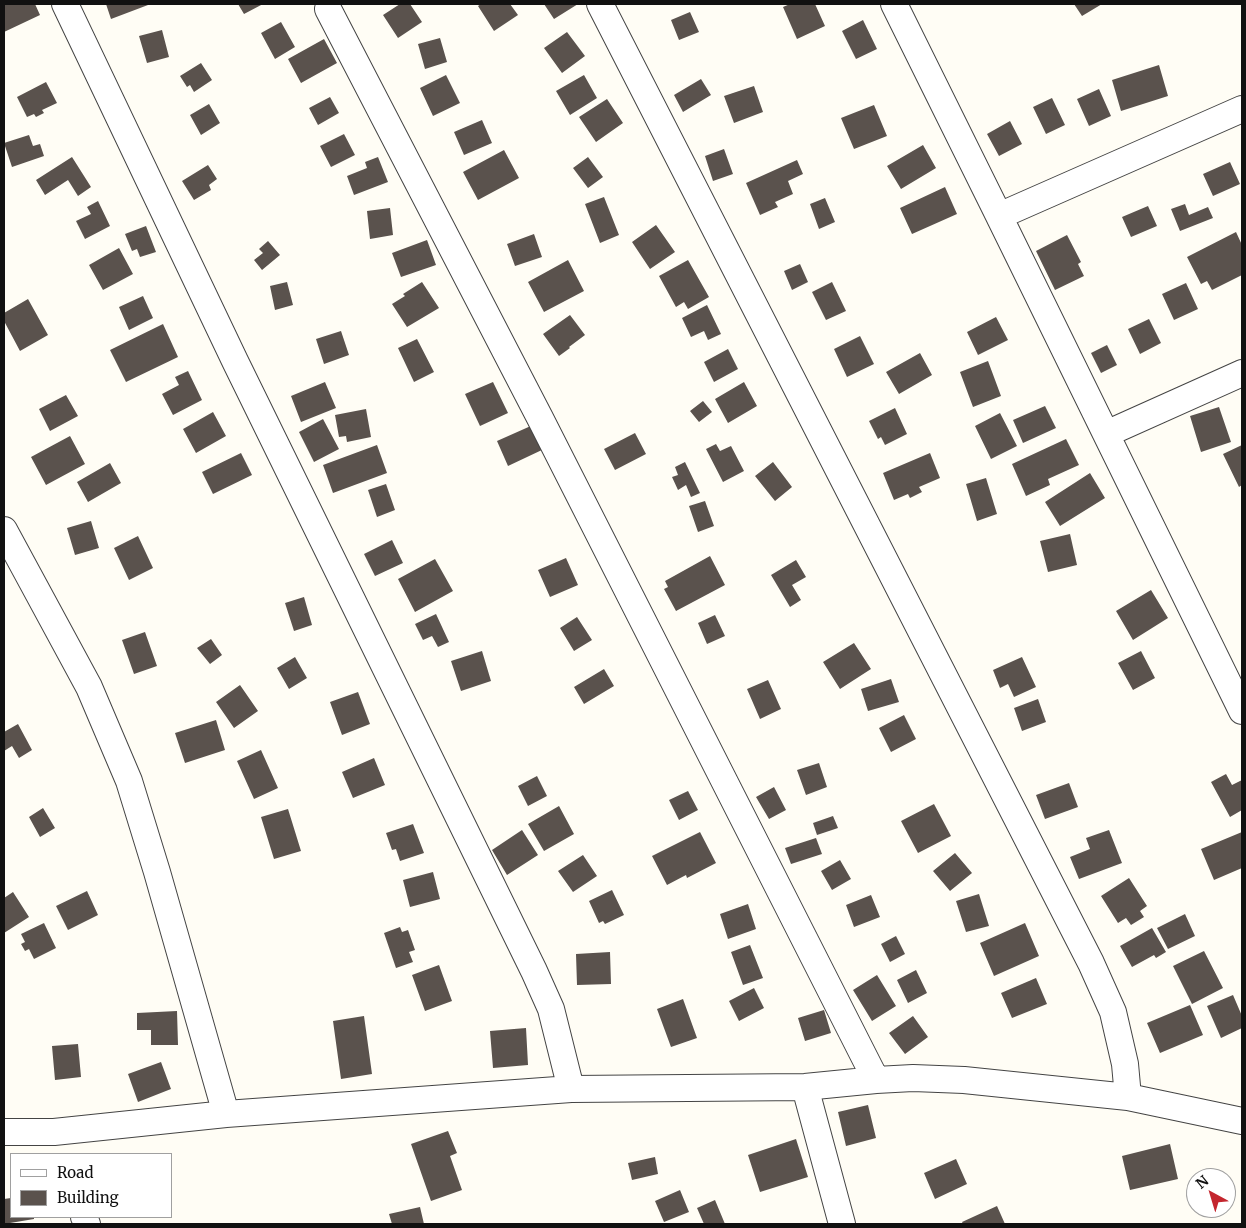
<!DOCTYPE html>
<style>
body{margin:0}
#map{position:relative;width:1246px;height:1228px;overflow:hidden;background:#fffdf5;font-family:Merriweather,serif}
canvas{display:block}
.frame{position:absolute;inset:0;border:5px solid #111;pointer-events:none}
.legend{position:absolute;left:10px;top:1153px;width:162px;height:65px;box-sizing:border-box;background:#fff;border:1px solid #a0a0a0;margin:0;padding:6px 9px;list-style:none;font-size:15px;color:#111}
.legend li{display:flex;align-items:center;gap:10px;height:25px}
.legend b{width:25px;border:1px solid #a0a0a0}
.north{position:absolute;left:1186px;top:1168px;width:50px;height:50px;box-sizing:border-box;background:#fff;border:1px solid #a0a0a0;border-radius:50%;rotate:321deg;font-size:14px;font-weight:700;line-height:20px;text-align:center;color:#111}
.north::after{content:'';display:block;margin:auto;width:18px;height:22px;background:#c4262e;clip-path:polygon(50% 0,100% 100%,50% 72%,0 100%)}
</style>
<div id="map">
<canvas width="1246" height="1228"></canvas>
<div class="frame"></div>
<ul class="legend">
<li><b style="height:6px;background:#fff"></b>Road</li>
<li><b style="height:14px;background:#5a524d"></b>Building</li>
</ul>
<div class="north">N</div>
</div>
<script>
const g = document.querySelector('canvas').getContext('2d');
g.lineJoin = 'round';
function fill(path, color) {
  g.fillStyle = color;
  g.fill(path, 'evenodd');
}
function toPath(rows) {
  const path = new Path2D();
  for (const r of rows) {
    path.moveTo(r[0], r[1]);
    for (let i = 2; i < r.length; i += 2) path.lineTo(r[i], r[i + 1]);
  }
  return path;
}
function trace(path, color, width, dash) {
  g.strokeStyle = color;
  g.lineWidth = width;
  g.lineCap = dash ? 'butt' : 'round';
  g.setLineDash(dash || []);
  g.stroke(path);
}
fill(toPath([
 [4,4,35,4,40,15,4,32],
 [106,4,147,4,148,5,111,19],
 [238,4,263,4,244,14],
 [400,4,410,4,422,22,398,38,383,15],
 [481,4,510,4,518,15,494,31,478,6],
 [544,4,578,4,554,19],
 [790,4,815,4,825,26,797,39,783,7],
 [1074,4,1102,4,1082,16],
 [690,12,699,32,679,40,671,20],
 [863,20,877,49,856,59,842,31],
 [281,22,295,47,275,59,261,33],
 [162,30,169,57,147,63,139,36],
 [567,32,585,56,562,73,544,48],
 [440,38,447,62,425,69,418,44],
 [324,39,337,63,301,83,288,59],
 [201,63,212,80,194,92,190,85,187,87,180,76],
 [1159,65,1168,96,1121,111,1112,80],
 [446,75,460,103,433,116,420,88],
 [584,75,597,98,570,115,556,91],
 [701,79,711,95,683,112,674,95],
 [46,82,57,103,42,110,44,113,36,117,34,114,27,117,17,97],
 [754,86,763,112,734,123,724,96],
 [1099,89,1111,116,1089,126,1077,99],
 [330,97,339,113,318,125,309,108],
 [1052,98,1065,125,1046,134,1033,107],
 [607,99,623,123,596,142,579,117],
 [209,104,220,123,201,135,190,115],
 [874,105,887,136,854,149,841,118],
 [482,120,492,143,464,155,454,132],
 [1010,121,1022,144,999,156,987,134],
 [344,134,355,155,331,167,320,146],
 [29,135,33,146,40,144,44,156,12,167,4,143],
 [923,145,936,168,901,189,887,166],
 [724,149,733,174,713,181,705,156],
 [504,150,519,178,478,200,463,172],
 [72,157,91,187,78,196,68,180,45,195,36,180],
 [378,157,388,182,354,195,347,176,367,168,365,162],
 [588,157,603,177,588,188,573,168],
 [797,160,803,174,788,181,793,194,775,202,778,207,760,215,746,183],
 [1230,162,1240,184,1213,196,1203,174],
 [208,165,217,179,209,185,211,190,194,200,182,181],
 [945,187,957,214,912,234,900,208],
 [604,197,619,235,600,243,585,204],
 [825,198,835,222,819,229,810,204],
 [98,201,110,226,85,239,76,221,91,214,87,207],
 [1185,204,1189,215,1208,207,1213,218,1180,231,1171,209],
 [1148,206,1157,226,1131,237,1122,217],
 [390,208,393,235,370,239,367,211],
 [656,225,675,252,650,269,632,242],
 [146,226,156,252,140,257,137,249,132,251,125,234],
 [1236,232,1242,245,1242,275,1212,290,1207,281,1201,284,1187,257],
 [534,234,542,257,515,266,507,244],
 [1067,235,1081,262,1078,264,1084,276,1055,290,1036,251],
 [427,240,436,265,401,277,392,253],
 [268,241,280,255,262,270,254,260,263,253,259,249],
 [119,248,133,274,103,290,89,265],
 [568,260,584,291,544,312,528,282],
 [688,260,709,297,688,309,684,302,676,307,659,276],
 [800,264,808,282,792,290,784,271],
 [287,282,293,305,275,310,270,286],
 [422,282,439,308,407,327,392,304,405,296,403,294],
 [832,282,846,311,826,320,812,292],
 [1186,283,1198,309,1174,320,1162,294],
 [143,296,153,318,129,330,119,307],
 [28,299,48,335,20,351,4,321,4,313],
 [707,305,721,334,708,340,704,331,691,337,682,318],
 [570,315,585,335,569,347,570,348,559,356,543,334],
 [996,317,1008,340,978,355,967,332],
 [1149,319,1161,343,1140,354,1128,329],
 [163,324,178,357,126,382,110,350],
 [341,331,349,355,324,364,316,339],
 [860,336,874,364,847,377,834,349],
 [417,339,434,372,414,382,398,348],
 [1107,345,1117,365,1101,373,1091,353],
 [728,349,738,369,714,382,704,362],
 [920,353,932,375,899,394,886,372],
 [988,361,1001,396,973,407,960,372],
 [188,371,202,400,173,415,162,394,179,385,175,377],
 [325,382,336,408,301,422,291,396],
 [493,382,508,413,480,426,465,394],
 [744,382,757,406,728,423,715,399],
 [66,395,78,416,50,431,39,409],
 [703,401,712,412,699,422,690,411],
 [1045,406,1056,428,1023,443,1013,420],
 [1219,407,1231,442,1201,452,1190,416],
 [895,408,907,434,885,445,881,437,878,439,869,421],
 [366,409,371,437,347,442,346,436,339,437,335,415],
 [213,412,226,436,196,453,183,429],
 [1000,413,1017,446,991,459,975,426],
 [323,419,339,449,314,462,299,432],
 [533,425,544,449,508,466,497,441],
 [635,433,646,454,615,470,604,449],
 [70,436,85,464,46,485,31,457],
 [1066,439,1079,465,1048,479,1050,485,1026,496,1012,464],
 [716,444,720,451,731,446,744,471,723,482,706,449],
 [377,445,387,473,333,493,323,465],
 [1242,445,1242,485,1239,487,1223,454],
 [241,453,252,475,213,494,202,472],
 [930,453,940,478,919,487,922,492,910,498,908,494,894,500,883,473],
 [685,462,700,493,691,497,686,485,678,490,672,477,678,475,675,467],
 [773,462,792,487,775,501,755,476],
 [110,463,121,483,88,502,77,482],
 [1090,473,1105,498,1060,526,1045,502],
 [986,478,997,514,977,521,966,484],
 [386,484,395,510,377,517,368,490],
 [705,501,714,526,698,532,689,506],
 [91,521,99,548,75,555,67,528],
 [1070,534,1077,565,1048,572,1040,541],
 [138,536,153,568,129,580,114,548],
 [392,540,403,563,375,576,364,554],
 [710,556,725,585,676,611,664,589,668,587,665,581],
 [566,558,578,585,550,597,538,570],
 [435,559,453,591,415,612,398,579],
 [796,560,806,577,792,585,801,600,790,607,771,575],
 [1151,590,1168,618,1133,640,1116,611],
 [304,597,312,625,294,631,285,603],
 [436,614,449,642,438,647,432,636,423,640,415,624],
 [715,615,725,636,707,644,698,623],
 [577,617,592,640,574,651,560,628],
 [145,632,157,666,134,674,122,640],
 [211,639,222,655,210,664,197,648],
 [854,643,871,669,840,689,823,662],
 [482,651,491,681,461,691,451,661],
 [1141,651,1155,678,1133,690,1118,663],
 [295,657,307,678,289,689,277,668],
 [1022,657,1036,687,1014,697,1008,684,1000,688,993,670],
 [604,669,614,686,584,704,574,687],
 [891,679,899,702,868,711,861,689],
 [768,680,781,709,760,719,747,689],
 [240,685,258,711,234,728,216,702],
 [358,692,370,724,342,735,330,702],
 [1038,699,1046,722,1022,731,1014,708],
 [904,715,916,739,891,752,879,728],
 [216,720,225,750,185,763,175,733],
 [18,724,32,750,19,758,12,746,4,751,4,732],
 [261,750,278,788,254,799,237,761],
 [374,758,385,785,353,798,342,772],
 [819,763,827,787,806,795,797,770],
 [1226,774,1232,785,1242,780,1242,810,1230,817,1211,782],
 [537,776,547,796,528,806,518,786],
 [1069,783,1078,807,1045,819,1036,795],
 [774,787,786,810,769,819,756,797],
 [688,791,698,810,679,820,669,800],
 [934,804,951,836,918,853,901,821],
 [559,806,574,834,544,851,528,824],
 [43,808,55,828,40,837,29,817],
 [288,809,301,851,274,859,261,817],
 [833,816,838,828,817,835,813,823],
 [413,824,424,853,400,861,396,849,392,850,386,833],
 [522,830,538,855,507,875,492,850],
 [1109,830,1122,863,1079,879,1070,857,1090,849,1086,838],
 [700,832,716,863,687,878,686,875,667,885,652,856],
 [1242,832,1242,868,1214,880,1201,849],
 [816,838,822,854,791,864,785,848],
 [955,853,972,873,950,891,933,871],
 [583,855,597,876,573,892,558,871],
 [840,860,851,879,832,890,821,871],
 [433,872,440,899,410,907,403,880],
 [1129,878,1147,906,1140,911,1144,917,1131,925,1126,918,1118,923,1101,896],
 [612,890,624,915,605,924,603,921,599,923,589,901],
 [87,891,98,915,68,930,56,906],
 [13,892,29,917,4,933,4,898],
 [979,894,989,926,966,932,956,901],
 [871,895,880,917,854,927,846,905],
 [748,904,756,929,728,939,720,914],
 [1185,914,1195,936,1168,949,1157,928],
 [44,923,56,948,34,959,29,949,25,951,21,944,25,942,21,934],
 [1025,923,1039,956,994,976,980,943],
 [400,927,402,932,408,930,415,950,409,952,413,962,396,968,384,933],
 [1152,928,1166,952,1156,958,1154,955,1132,967,1120,946],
 [896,936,905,954,890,962,881,944],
 [750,945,763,978,743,985,731,952],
 [1204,951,1223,988,1192,1004,1173,966],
 [610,952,611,984,577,985,576,954],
 [439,965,452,1001,425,1011,412,975],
 [916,970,927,993,908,1003,897,980],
 [877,975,896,1006,872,1021,853,990],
 [1036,978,1047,1004,1012,1018,1001,993],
 [754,988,764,1008,739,1021,729,1001],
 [1233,995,1242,1016,1242,1028,1221,1038,1207,1006],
 [683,999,697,1038,671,1047,657,1009],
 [1190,1005,1203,1035,1160,1053,1147,1023],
 [824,1010,831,1033,805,1041,798,1018],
 [177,1011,178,1045,151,1045,151,1030,137,1030,137,1013],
 [364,1016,372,1074,341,1079,333,1021],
 [913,1016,928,1037,905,1054,889,1033],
 [526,1028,528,1065,493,1068,490,1031],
 [78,1044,81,1077,55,1080,52,1046],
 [161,1062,171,1089,138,1102,128,1074],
 [868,1105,876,1138,846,1146,838,1112],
 [448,1131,457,1153,450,1156,462,1190,431,1201,411,1144],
 [796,1139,808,1177,760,1192,748,1155],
 [1170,1144,1178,1179,1130,1190,1122,1156],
 [655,1157,658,1174,632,1180,628,1163],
 [956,1159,967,1184,935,1199,924,1173],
 [680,1190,689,1212,664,1222,655,1201],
 [11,1198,11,1217,34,1217,34,1219,4,1224,4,1199],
 [715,1200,725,1224,704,1224,697,1208],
 [997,1206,1005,1224,963,1224,962,1222],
 [420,1207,424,1224,392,1224,389,1214]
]), '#5a524d');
const minor = toPath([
 [65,4,235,361,534,971,551,1009,571,1089],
 [600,4,1091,963,1113,1012,1125,1064,1128,1097],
 [894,4,999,216,1242,109],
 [328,9,540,418,876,1080],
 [999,216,1242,711],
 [1106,434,1242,373],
 [4,530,89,687,129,781,157,872,226,1114,54,1132,4,1132],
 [805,1087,842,1224],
 [226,1114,571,1089,805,1087,876,1080,913,1078,964,1080,1128,1097,1242,1121],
 [84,1217,87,1224]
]);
trace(minor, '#444', 28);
trace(minor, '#fff', 26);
</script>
